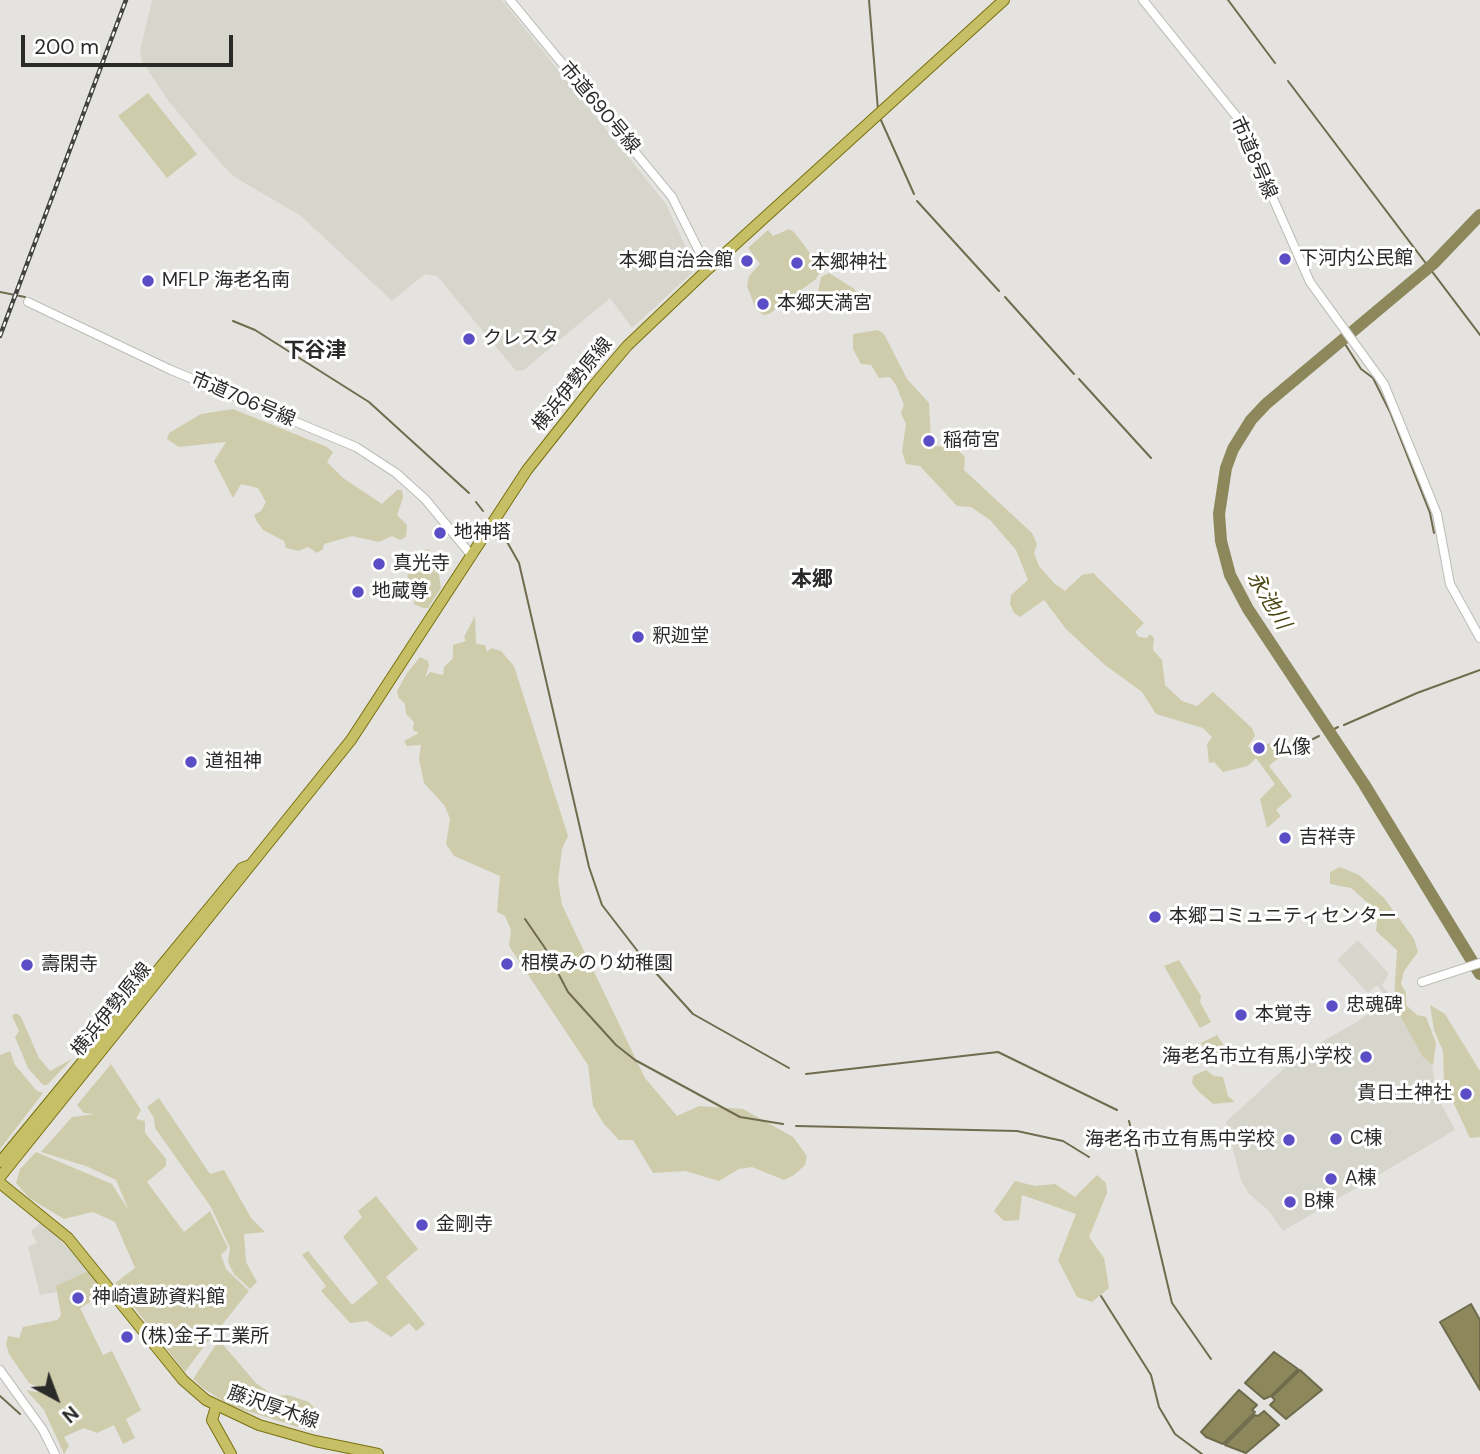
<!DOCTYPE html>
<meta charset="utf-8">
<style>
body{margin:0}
#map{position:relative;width:1480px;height:1454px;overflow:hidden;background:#e4e3df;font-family:"DM Sans",sans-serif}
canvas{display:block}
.north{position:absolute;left:21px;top:1363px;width:70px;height:70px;-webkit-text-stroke:5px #fff;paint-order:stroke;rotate:139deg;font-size:19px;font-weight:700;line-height:28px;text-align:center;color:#2a2a29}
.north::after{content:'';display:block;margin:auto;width:24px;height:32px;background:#2a2a29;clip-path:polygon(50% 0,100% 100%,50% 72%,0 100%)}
.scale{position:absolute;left:21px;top:35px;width:212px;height:32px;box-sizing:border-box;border:4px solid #2a2a29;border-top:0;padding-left:9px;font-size:21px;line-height:24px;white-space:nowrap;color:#2a2a29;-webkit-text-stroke:5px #fff;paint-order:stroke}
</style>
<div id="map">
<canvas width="1480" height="1454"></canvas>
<div class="north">N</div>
<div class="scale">200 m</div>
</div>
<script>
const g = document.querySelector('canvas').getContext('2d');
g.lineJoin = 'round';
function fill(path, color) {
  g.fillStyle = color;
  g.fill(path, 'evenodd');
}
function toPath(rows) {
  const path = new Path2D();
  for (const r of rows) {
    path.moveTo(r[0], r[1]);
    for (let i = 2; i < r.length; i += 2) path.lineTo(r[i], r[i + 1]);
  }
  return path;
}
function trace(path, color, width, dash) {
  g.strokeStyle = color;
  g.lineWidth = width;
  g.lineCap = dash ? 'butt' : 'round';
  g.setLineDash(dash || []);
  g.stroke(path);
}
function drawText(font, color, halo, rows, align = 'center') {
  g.font = font + ' "DM Sans","Noto Sans JP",sans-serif';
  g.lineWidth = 6;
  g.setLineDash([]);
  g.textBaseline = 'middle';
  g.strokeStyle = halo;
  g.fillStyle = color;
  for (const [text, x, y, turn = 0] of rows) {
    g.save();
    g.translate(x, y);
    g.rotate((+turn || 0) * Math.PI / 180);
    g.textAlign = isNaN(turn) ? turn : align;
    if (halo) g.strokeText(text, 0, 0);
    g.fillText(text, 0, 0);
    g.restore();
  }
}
fill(toPath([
 [152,0,502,0,666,204,693,263,692,273,632,328,610,298,524,370,516,371,437,276,425,274,392,301,301,216,233,176,217,159,170,103,142,61,140,51],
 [1358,940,1389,974,1382,985,1404,1013,1431,1059,1437,1096,1455,1130,1283,1231,1269,1211,1249,1194,1241,1180,1226,1122,1300,1054,1357,1022,1388,1000,1377,985,1368,993,1337,960],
 [43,1221,88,1271,57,1286,57,1292,40,1295,28,1247,37,1243,31,1231]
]), '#d7d6cc');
fill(toPath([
 [148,93,197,154,167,178,118,116],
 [789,229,794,232,822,269,816,279,769,314,763,315,755,307,747,286,749,276,760,264,748,248,768,230,773,236],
 [829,273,853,288,864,300,865,307,857,311,850,298,848,304,830,310,830,306,844,300,821,296,818,292,821,277],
 [878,330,884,334,907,379,929,403,931,442,935,446,955,447,965,457,964,470,1032,533,1037,544,1034,553,1039,566,1054,583,1065,591,1082,575,1093,573,1144,623,1135,632,1139,637,1147,638,1150,634,1154,638,1153,650,1162,660,1165,685,1182,701,1197,706,1213,692,1252,728,1255,736,1248,746,1252,750,1270,743,1281,756,1269,766,1292,796,1276,810,1281,816,1267,828,1260,799,1275,784,1256,758,1248,766,1223,772,1214,762,1209,763,1207,744,1212,737,1203,728,1156,714,1142,692,1105,665,1066,629,1044,600,1020,617,1014,613,1010,604,1011,595,1028,580,1016,550,990,520,971,507,957,506,920,466,906,464,902,451,906,424,901,413,904,405,896,385,890,377,879,378,871,365,861,364,853,349,853,334],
 [233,409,327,447,333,452,327,462,343,478,382,504,397,490,402,490,403,498,397,515,407,525,406,537,400,540,392,536,379,542,352,536,324,544,323,549,317,553,308,547,299,551,286,548,284,541,263,530,256,520,254,515,261,511,266,502,258,488,241,484,233,498,214,461,226,442,179,447,167,439,169,433,201,414],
 [427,549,436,556,441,588,428,608,423,608,414,604,415,595,410,589,412,583,407,576],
 [475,616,476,644,485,645,487,652,491,648,501,651,514,666,568,836,562,849,558,881,562,905,645,1078,677,1116,699,1106,743,1109,793,1137,807,1156,805,1165,794,1175,784,1180,752,1167,739,1169,719,1181,685,1171,653,1173,633,1140,619,1140,604,1124,593,1106,588,1065,509,946,511,930,505,916,497,912,500,876,454,856,446,844,450,819,445,806,424,783,419,759,421,745,407,746,404,741,419,733,413,730,414,722,406,714,405,704,398,697,397,691,407,673,420,657,428,661,429,666,425,678,430,672,443,675,444,667,453,658,453,645,466,641,464,637],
 [1340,867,1359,875,1384,898,1414,939,1418,952,1404,971,1401,984,1406,993,1406,1005,1417,1015,1426,1017,1436,1043,1433,1065,1423,1057,1397,1010,1394,999,1397,950,1376,931,1378,912,1351,888,1330,884,1330,872],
 [1179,960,1201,996,1200,1002,1211,1022,1200,1028,1164,966],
 [1430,1005,1445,1014,1480,1071,1480,1137,1470,1138,1444,1083,1443,1051,1434,1030],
 [16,1013,21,1017,39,1058,50,1071,72,1059,47,1085,43,1085,28,1068,15,1037,19,1031,12,1016],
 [1217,1035,1230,1055,1210,1067,1201,1043],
 [10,1051,15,1065,37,1091,43,1093,0,1149,0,1055],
 [111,1064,141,1110,136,1119,145,1121,145,1133,166,1159,166,1166,147,1182,184,1232,210,1211,228,1248,221,1255,226,1269,249,1291,221,1326,213,1323,214,1333,185,1372,115,1283,135,1268,115,1222,93,1212,64,1219,29,1198,16,1183,20,1169,36,1152,112,1184,129,1211,116,1180,86,1166,41,1152,72,1117,95,1114,84,1113,77,1105],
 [1206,1070,1214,1076,1223,1077,1228,1096,1235,1102,1213,1104,1198,1091,1192,1083,1193,1076],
 [159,1098,210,1174,224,1170,251,1218,265,1232,244,1234,246,1262,257,1282,250,1289,234,1274,228,1262,230,1248,211,1207,155,1128,154,1118,147,1107],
 [1097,1175,1106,1183,1107,1193,1089,1237,1104,1258,1109,1288,1092,1302,1077,1297,1058,1260,1076,1214,1022,1195,1019,1220,1004,1221,994,1211,1015,1181,1035,1186,1055,1184,1075,1197],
 [376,1196,418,1249,386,1277,425,1324,416,1331,409,1323,391,1337,367,1321,350,1323,321,1291,326,1286,302,1255,308,1251,352,1305,378,1283,343,1237,362,1217,358,1211],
 [88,1271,105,1293,80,1308,103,1355,112,1351,141,1410,126,1419,135,1438,123,1444,114,1425,97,1433,84,1428,64,1437,69,1446,64,1454,44,1410,26,1390,36,1392,39,1391,38,1387,29,1383,9,1354,6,1344,8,1336,19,1338,23,1327,57,1320,61,1315,56,1286],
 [219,1340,256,1383,274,1396,288,1395,309,1402,315,1409,314,1432,231,1406,203,1388,193,1379]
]), '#cfccac');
const water = toPath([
 [1471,1304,1480,1320,1480,1390,1440,1322,1471,1304],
 [1274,1352,1298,1369,1271,1396,1264,1399,1245,1383,1274,1352],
 [1300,1370,1322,1390,1286,1419,1270,1405,1275,1400,1272,1397,1300,1370],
 [1239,1390,1257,1405,1252,1410,1255,1412,1223,1444,1206,1437,1201,1432,1239,1390],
 [1264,1411,1279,1425,1246,1453,1225,1445,1255,1415,1258,1416,1264,1411]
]);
fill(water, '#8c885c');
trace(water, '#6f6c4d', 2);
trace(toPath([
 [869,0,878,110],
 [1228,0,1275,63],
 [1288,81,1480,335],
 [880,118,914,194],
 [917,201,999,291],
 [0,292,25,297],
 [1005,297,1074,374],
 [233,321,255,330,369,402,469,493],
 [1343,341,1361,369,1373,378,1390,412,1430,513,1434,533],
 [1079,379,1151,458],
 [476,502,483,511],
 [506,540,519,563,589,867,602,905,646,962,693,1014,789,1068],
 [1344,725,1417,693,1480,670],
 [1325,734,1338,727],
 [1289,751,1319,736],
 [525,919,545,948,568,992,616,1045,635,1060,740,1117,783,1124],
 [806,1074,998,1052,1117,1110],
 [1129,1121,1172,1303,1211,1359],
 [796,1126,1017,1131,1063,1141,1089,1157],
 [1101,1296,1151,1375,1159,1407,1175,1434,1202,1454],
 [0,1396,20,1414]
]), '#6f6c4d', 2);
trace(toPath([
 [1480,215,1433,264,1266,404,1251,420,1233,449,1226,468,1219,514,1221,541,1230,575,1248,609,1364,784,1480,974]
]), '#8c885c', 12);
const minor = toPath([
 [510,0,672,197,708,269],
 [1143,0,1237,117,1310,282,1384,384,1437,514,1450,584,1480,638],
 [28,302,171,370,356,447,396,473,425,499,472,556],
 [1422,982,1480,963],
 [0,1370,43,1430,55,1454]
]);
const major = toPath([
 [0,1162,242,868,250,865],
 [0,1177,351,740,527,470,595,384,627,346,708,269,1004,0],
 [0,1183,68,1238,183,1380,206,1400,259,1425,315,1441,378,1454],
 [216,1407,212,1420,231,1454]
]);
trace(minor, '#bcbcb7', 10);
trace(major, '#78700e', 12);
trace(minor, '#fff', 8);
trace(major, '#c7bf66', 10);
const rail = toPath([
 [0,336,126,0]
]);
trace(rail, '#434341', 4.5);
trace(rail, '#fff', 2, [5]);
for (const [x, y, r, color] of [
 [1285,259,7,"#5a4dc5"],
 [747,261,7,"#5a4dc5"],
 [797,263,7,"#5a4dc5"],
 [148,281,7,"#5a4dc5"],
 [763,304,7,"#5a4dc5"],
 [469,339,7,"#5a4dc5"],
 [929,441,7,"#5a4dc5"],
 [440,533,7,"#5a4dc5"],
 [379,564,7,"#5a4dc5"],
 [358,592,7,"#5a4dc5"],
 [638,637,7,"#5a4dc5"],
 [1259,748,7,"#5a4dc5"],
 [191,762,7,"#5a4dc5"],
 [1285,838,7,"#5a4dc5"],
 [1155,917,7,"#5a4dc5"],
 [507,964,7,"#5a4dc5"],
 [27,965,7,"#5a4dc5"],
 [1332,1006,7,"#5a4dc5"],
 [1241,1015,7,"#5a4dc5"],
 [1366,1057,7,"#5a4dc5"],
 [1466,1094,7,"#5a4dc5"],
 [1336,1139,7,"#5a4dc5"],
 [1289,1140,7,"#5a4dc5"],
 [1331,1179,7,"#5a4dc5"],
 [1290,1202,7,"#5a4dc5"],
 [422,1225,7,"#5a4dc5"],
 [78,1298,7,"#5a4dc5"],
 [127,1337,7,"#5a4dc5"]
]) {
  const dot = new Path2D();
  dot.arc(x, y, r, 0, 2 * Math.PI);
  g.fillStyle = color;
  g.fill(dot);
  trace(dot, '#fff', 2.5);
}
drawText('19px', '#2a2a29', '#fff', [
 ["市道690号線",599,108,50],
 ["市道8号線",1253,158,66],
 ["横浜伊勢原線",573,385,-51],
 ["市道706号線",243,400,23],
 ["横浜伊勢原線",112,1010,-51],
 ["藤沢厚木線",273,1408,19]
]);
drawText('19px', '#2a2a29', '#fff', [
 ["下河内公民館",1299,259],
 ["本郷自治会館",733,261,"right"],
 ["本郷神社",811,263],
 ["MFLP 海老名南",162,281],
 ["本郷天満宮",777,304],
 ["クレスタ",483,339],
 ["稲荷宮",943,441],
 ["地神塔",454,533],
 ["真光寺",393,564],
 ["地蔵尊",372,592],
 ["釈迦堂",652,637],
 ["仏像",1273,748],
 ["道祖神",205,762],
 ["吉祥寺",1299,838],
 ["本郷コミュニティセンター",1169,917],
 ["相模みのり幼稚園",521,964],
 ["壽閑寺",41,965],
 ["忠魂碑",1346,1006],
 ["本覚寺",1255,1015],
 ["海老名市立有馬小学校",1352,1057,"right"],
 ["貴日土神社",1452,1094,"right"],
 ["C棟",1350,1139],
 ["海老名市立有馬中学校",1275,1140,"right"],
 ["A棟",1345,1179],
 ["B棟",1304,1202],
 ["金剛寺",436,1225],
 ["神崎遺跡資料館",92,1298],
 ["(株)金子工業所",141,1337]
], 'left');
drawText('bold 21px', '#2a2a29', '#fff', [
 ["下谷津",315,351],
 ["本郷",812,580]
]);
drawText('italic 21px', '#4d4711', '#fff', [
 ["永池川",1268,601,59]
]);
</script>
